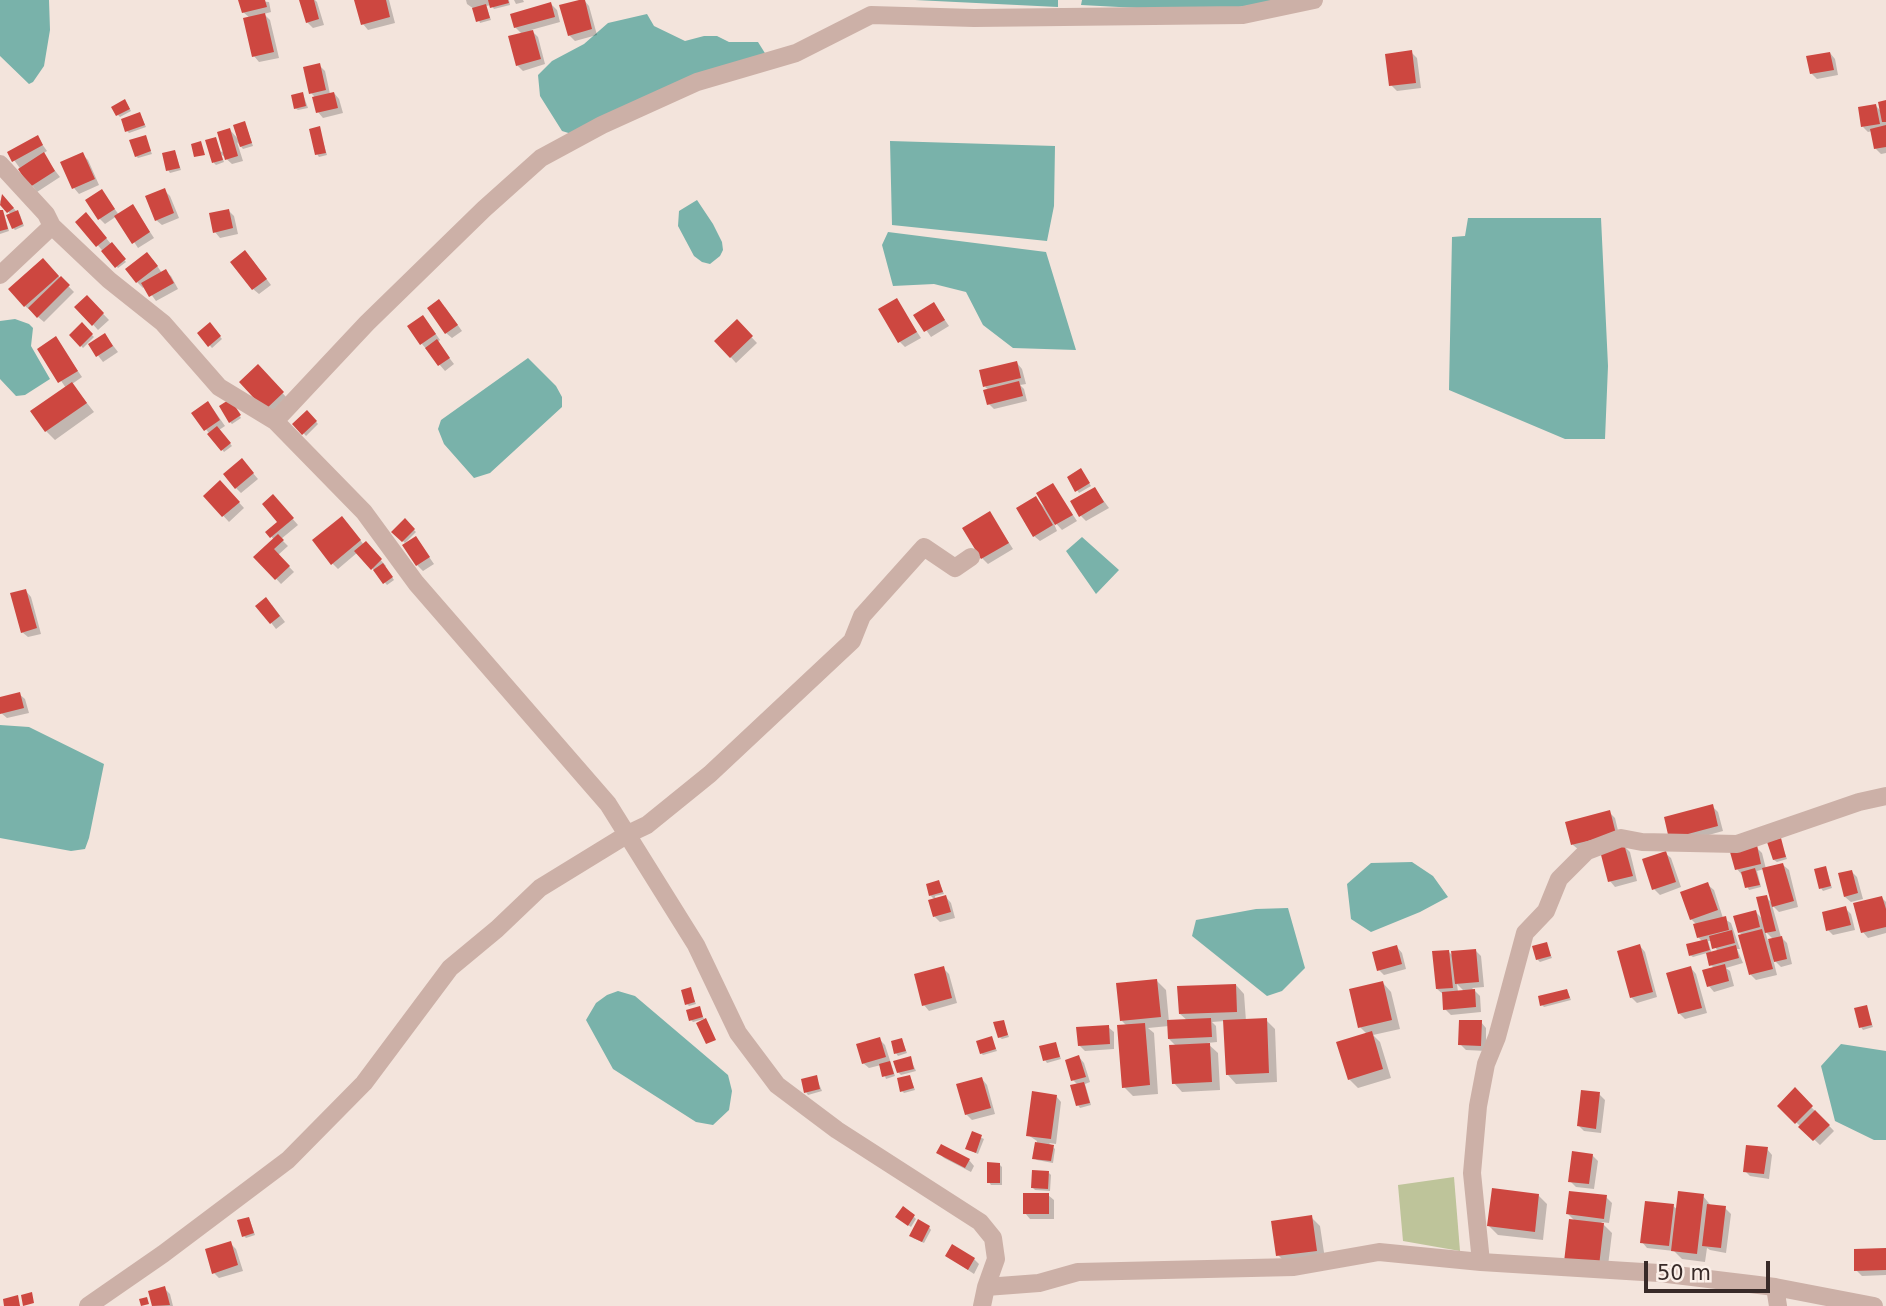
<!DOCTYPE html>
<style>
body{margin:0}
#map{position:relative;width:1886px;height:1306px;overflow:hidden;background:#f3e4dc;font-family:"DejaVu Sans",sans-serif}
canvas{display:block}
.scale{position:absolute;left:1644px;top:1261px;width:126px;height:32px;box-sizing:border-box;border:4px solid #382a28;border-top:0;padding-left:9px;font-size:21px;line-height:24px;white-space:nowrap;color:#382a28;-webkit-text-stroke:5px #fbefe8;paint-order:stroke}
</style>
<div id="map">
<canvas width="1886" height="1306"></canvas>
<div class="scale">50 m</div>
</div>
<script>
const g = document.querySelector('canvas').getContext('2d');
g.lineJoin = 'round';
function fill(path, color) {
  g.fillStyle = color;
  g.fill(path, 'evenodd');
}
function toPath(rows) {
  const path = new Path2D();
  for (const r of rows) {
    path.moveTo(r[0], r[1]);
    for (let i = 2; i < r.length; i += 2) path.lineTo(r[i], r[i + 1]);
  }
  return path;
}
function trace(path, color, width, dash) {
  g.strokeStyle = color;
  g.lineWidth = width;
  g.lineCap = dash ? 'butt' : 'round';
  g.setLineDash(dash || []);
  g.stroke(path);
}
fill(toPath([
 [1454,1177,1460,1251,1403,1241,1398,1185]
]), '#bec49a');
fill(toPath([
 [0,0,49,0,50,30,44,66,33,82,29,84,0,56],
 [915,0,1058,0,1058,7],
 [1082,0,1284,0,1226,9,1157,9,1081,5],
 [647,14,654,26,685,41,704,36,717,36,729,42,758,42,768,58,575,135,562,131,540,96,538,75,552,61,584,44,608,23],
 [890,141,1055,146,1054,206,1047,241,892,225],
 [697,200,713,224,722,242,723,250,720,256,710,264,702,262,694,256,678,226,679,211],
 [1468,218,1601,218,1608,366,1605,439,1565,439,1449,390,1452,237,1465,236],
 [888,232,1046,252,1076,350,1013,348,983,325,966,292,934,284,893,286,882,245],
 [15,319,29,324,33,328,31,346,50,379,25,395,16,396,0,379,0,321],
 [528,358,556,386,562,397,562,407,490,473,474,478,444,444,438,429,441,420],
 [1082,537,1119,570,1096,594,1066,551],
 [0,725,29,727,104,764,89,838,85,849,71,851,0,838],
 [1412,862,1433,876,1448,897,1420,912,1371,932,1351,919,1347,884,1371,863],
 [1288,908,1305,968,1282,991,1267,996,1192,936,1196,920,1256,909],
 [618,991,635,996,728,1075,732,1091,729,1110,713,1125,696,1122,613,1069,586,1020,596,1003,607,995],
 [1841,1044,1886,1051,1886,1140,1874,1140,1835,1121,1821,1066]
]), '#79b2aa');
fill(toPath([
 [247,0,269,2,271,12,264,14,270,20,279,58,259,62,254,56,250,18,243,12],
 [301,0,315,0,317,2,324,25,313,28,307,22],
 [356,0,389,0,395,23,368,30,363,24],
 [466,0,509,0,510,5,494,9,491,5,486,6,491,20,480,23,474,9,467,4],
 [514,0,523,0,524,2,516,4],
 [584,0,589,6,597,35,575,41,569,35],
 [551,4,557,10,560,22,531,30,538,37,545,64,523,71,517,65,522,34,515,27],
 [1411,52,1417,58,1421,88,1397,91,1391,85],
 [1830,53,1835,59,1838,75,1817,79,1811,73],
 [319,65,325,71,330,94,334,93,339,99,343,113,323,118,318,112,314,96,311,93],
 [303,94,308,108,298,110,295,108],
 [1886,102,1886,153,1881,154,1875,148,1872,131,1868,132,1863,127,1876,106,1881,111],
 [127,104,131,111,120,117,118,115],
 [140,114,146,127,129,133,127,131],
 [245,123,253,146,243,149,237,142,243,161,232,164,221,154,224,162,216,165,214,163,215,139,221,152,224,151,230,130,239,140],
 [319,128,327,155,319,157,317,154],
 [37,137,47,151,42,154,60,177,37,192,9,153],
 [145,137,152,154,138,158,136,156],
 [175,152,181,170,170,173,168,170],
 [82,154,88,160,99,185,79,194,74,188],
 [164,190,170,196,179,218,162,225,156,220],
 [102,191,119,215,133,206,154,238,138,248,117,216,105,224,99,218],
 [2,196,20,215,24,226,15,230,13,228,11,215,0,202],
 [229,211,234,216,238,234,220,238,215,232],
 [0,212,4,214,9,231,0,234],
 [91,220,126,262,118,268,77,222],
 [251,258,271,285,259,294,253,289],
 [43,260,74,292,44,322,25,306],
 [153,260,162,273,165,271,171,276,178,289,156,301,145,286,143,288,137,282],
 [87,297,109,320,98,330,77,307],
 [896,300,921,338,905,347,900,342],
 [934,304,949,326,931,337,916,315],
 [445,307,462,331,452,338,446,333],
 [737,322,757,343,736,363,716,341],
 [428,323,440,340,437,342,454,364,445,371,422,344],
 [82,325,94,337,83,348,71,335],
 [210,325,222,339,212,348,199,333],
 [105,335,118,352,103,362,90,345],
 [56,339,82,377,72,384,94,412,55,440,46,431,66,388,39,349],
 [1017,363,1022,369,1026,384,1020,385,1024,389,1027,401,994,409,989,404,989,390,985,387],
 [258,367,288,399,271,414,241,382],
 [232,403,241,418,232,424,230,422],
 [213,409,225,426,219,430,232,446,224,452,193,413],
 [307,412,318,424,306,436,295,424],
 [247,466,258,479,241,493,236,488],
 [1083,473,1091,486,1079,493,1069,478],
 [1053,485,1077,521,1062,530,1052,519,1057,531,1040,541,1034,536,1036,498,1046,509],
 [226,488,244,508,229,522,205,496],
 [1095,489,1109,508,1086,521,1081,516],
 [278,502,298,525,281,539,288,546,278,555,294,572,281,584,256,557,274,540,268,532,280,522],
 [990,513,1013,549,988,564,982,558],
 [405,521,416,532,405,543,394,532],
 [347,523,364,545,371,549,386,566,385,567,394,580,387,585,358,552,338,569,332,563],
 [416,538,434,564,423,571,417,565],
 [26,591,31,597,41,634,28,637,22,632],
 [272,605,285,622,276,629,258,606],
 [19,694,25,699,29,713,7,718,1,713,0,699],
 [1712,806,1718,812,1723,831,1676,844],
 [1609,812,1615,818,1620,839,1579,850,1573,845,1567,823],
 [1780,840,1787,859,1777,862,1774,860],
 [1624,846,1630,852,1637,881,1615,887,1610,881],
 [1756,847,1762,853,1766,869,1783,865,1789,870,1798,907,1779,912,1772,905,1781,937,1787,943,1792,964,1781,967,1773,959,1777,975,1756,980,1751,975,1743,936,1739,932,1756,912,1764,921,1766,897,1773,904,1764,869,1757,871,1761,887,1749,890,1742,875,1737,869],
 [1765,931,1774,940,1768,941],
 [1665,853,1671,858,1681,887,1660,895,1654,889,1644,860],
 [1826,868,1832,888,1823,891,1821,888],
 [1852,872,1857,877,1863,899,1851,902,1845,897],
 [939,882,944,894,935,896,936,900,946,897,951,903,955,918,940,922,934,916,935,900,930,895],
 [1708,885,1714,890,1723,918,1731,923,1740,949,1737,949,1743,963,1726,968,1730,971,1734,986,1714,992,1709,986,1714,968,1711,965,1707,953,1693,957,1690,955,1703,942,1698,937,1697,925,1691,919],
 [1708,941,1712,941,1718,952,1712,954],
 [1882,898,1886,902,1886,933,1868,938,1863,932],
 [1845,908,1851,914,1855,930,1833,935,1828,930],
 [1546,944,1552,958,1540,962,1537,959],
 [1640,946,1645,952,1657,997,1637,1003,1631,997],
 [1397,947,1402,953,1406,969,1384,975,1379,970],
 [1476,951,1481,956,1484,987,1472,988,1480,996,1481,1012,1451,1015,1445,1009,1444,995,1437,989,1449,952,1454,957],
 [1457,984,1464,991,1458,992],
 [943,968,949,974,957,1003,929,1011,924,1005],
 [1691,968,1696,974,1707,1013,1685,1019,1679,1013],
 [1157,981,1166,990,1169,1022,1188,1021,1180,1014,1236,985,1244,994,1246,1021,1266,1020,1275,1029,1277,1082,1236,1084,1228,1075,1225,1021,1212,1022,1216,1026,1217,1042,1207,1043,1218,1053,1220,1090,1182,1092,1174,1083,1177,1047,1169,1039,1169,1026,1148,1028,1154,1033,1158,1094,1133,1096,1124,1087,1127,1026,1122,1021],
 [1383,983,1391,992,1400,1029,1373,1035,1380,1042,1391,1078,1358,1088,1349,1079,1367,1034,1360,1027],
 [690,989,696,1004,689,1006,687,1004],
 [1567,990,1571,1000,1544,1007,1542,1005],
 [1866,1007,1873,1027,1863,1030,1861,1027],
 [699,1008,704,1019,693,1022,691,1020],
 [1003,1022,1009,1037,1002,1039,999,1037],
 [1481,1022,1486,1028,1486,1051,1466,1050,1460,1044],
 [1108,1027,1114,1032,1114,1049,1085,1051,1079,1045],
 [991,1038,997,1051,983,1055,981,1053],
 [879,1039,885,1045,895,1076,886,1079,881,1065,869,1068,863,1063],
 [902,1040,907,1053,898,1056,896,1053],
 [1056,1044,1061,1059,1047,1063,1045,1060],
 [1079,1057,1084,1063,1090,1082,1085,1084,1091,1105,1080,1108,1078,1105,1078,1085,1073,1080],
 [910,1058,916,1071,901,1075,898,1072],
 [816,1077,822,1091,808,1095,806,1092],
 [910,1077,915,1090,904,1093,902,1091],
 [982,1079,987,1085,995,1114,972,1120,966,1114],
 [1795,1090,1834,1131,1820,1145,1779,1106],
 [1599,1094,1605,1100,1601,1133,1584,1131,1579,1126],
 [1056,1096,1061,1102,1056,1144,1049,1143,1055,1149,1053,1163,1037,1160,1034,1158,1037,1141,1028,1135],
 [973,1134,984,1139,978,1154,967,1149],
 [1767,1149,1772,1155,1769,1179,1750,1176,1745,1171],
 [938,1152,969,1160,974,1166,971,1172,944,1158],
 [1592,1155,1598,1161,1594,1189,1576,1187,1570,1181],
 [999,1164,1002,1167,1002,1185,991,1185,989,1182],
 [1049,1173,1051,1175,1050,1191,1035,1190,1033,1188],
 [1048,1195,1054,1200,1054,1219,1030,1219,1025,1213],
 [1538,1195,1547,1204,1543,1240,1498,1235,1489,1226],
 [1703,1196,1712,1207,1725,1208,1731,1214,1726,1253,1710,1250,1707,1248,1705,1262,1682,1259,1674,1251,1647,1248,1642,1242,1673,1206,1678,1210],
 [1606,1197,1612,1203,1609,1223,1601,1222,1612,1233,1607,1274,1575,1221,1568,1214],
 [914,1217,916,1219,911,1227,900,1219],
 [1311,1217,1320,1226,1325,1259,1287,1264,1278,1255],
 [249,1218,255,1235,246,1238,244,1236],
 [929,1227,931,1230,924,1243,913,1238],
 [230,1243,236,1249,243,1271,219,1278,214,1273],
 [1886,1249,1886,1275,1862,1276,1856,1270],
 [947,1256,974,1259,979,1264,974,1274],
 [164,1288,170,1294,173,1306,154,1306,150,1292]
]), '#0003');
fill(toPath([
 [238,0,265,0,267,7,242,13],
 [299,0,314,0,319,19,306,23],
 [354,0,386,0,390,17,361,25],
 [488,0,508,0,509,3,490,8],
 [579,0,585,0,592,29,568,36,559,5],
 [551,2,555,17,514,28,510,14],
 [486,4,490,18,476,22,472,8],
 [265,13,274,52,252,57,243,18],
 [533,30,541,59,516,66,508,36],
 [1412,50,1416,83,1389,86,1385,54],
 [1830,52,1834,70,1810,74,1806,56],
 [320,63,326,90,309,94,303,67],
 [303,92,306,106,294,109,291,95],
 [334,92,338,108,316,113,312,97],
 [125,99,130,109,116,116,111,107],
 [1886,100,1886,122,1882,122,1878,102],
 [1876,104,1880,124,1861,127,1858,107],
 [140,112,145,125,125,132,121,119],
 [245,121,252,143,240,147,233,125],
 [1886,125,1886,147,1874,149,1870,129],
 [320,126,326,153,315,155,309,129],
 [230,128,238,156,225,160,217,132],
 [38,135,43,145,12,162,7,152],
 [146,135,151,151,135,157,129,140],
 [216,137,223,160,212,163,205,140],
 [201,141,205,155,194,157,191,144],
 [175,150,180,168,166,171,162,153],
 [44,152,55,171,30,187,18,169],
 [83,152,95,179,72,189,60,162],
 [165,188,174,213,155,221,145,196],
 [102,189,115,209,98,220,85,200],
 [2,194,14,208,7,213,0,205],
 [133,204,150,232,132,244,114,216],
 [229,209,233,228,213,233,209,213],
 [0,210,3,210,8,229,0,231],
 [18,210,23,224,12,229,6,215],
 [86,212,107,238,96,247,75,222],
 [112,242,126,259,115,268,101,251],
 [245,250,267,279,252,290,230,262],
 [147,252,158,266,136,283,125,269],
 [43,258,59,276,24,307,8,289],
 [166,269,174,283,149,297,141,283],
 [61,276,70,285,37,318,28,308],
 [87,295,104,313,92,326,74,307],
 [897,298,917,332,898,343,878,309],
 [439,299,458,325,445,334,427,308],
 [934,302,945,320,924,332,913,315],
 [423,315,436,334,420,345,407,326],
 [737,319,753,336,730,358,714,341],
 [82,322,93,334,80,347,69,335],
 [210,322,221,336,208,347,197,333],
 [105,333,113,346,96,357,88,344],
 [56,336,78,371,58,383,37,349],
 [437,339,450,358,438,366,425,348],
 [1017,361,1021,378,983,387,979,370],
 [258,364,284,392,265,410,239,382],
 [1019,381,1023,396,987,405,983,390],
 [72,382,87,403,45,432,30,411],
 [230,399,241,415,229,423,219,406],
 [208,401,220,420,204,431,191,413],
 [307,410,317,421,302,435,292,424],
 [217,426,231,443,221,451,207,434],
 [242,458,254,473,235,489,223,474],
 [1081,468,1090,483,1075,492,1067,477],
 [220,480,240,502,222,517,203,496],
 [1053,483,1073,515,1055,525,1036,493],
 [1095,487,1104,502,1079,517,1070,501],
 [273,494,294,518,270,538,265,532,277,522,262,504],
 [1036,496,1053,525,1033,537,1016,508],
 [990,511,1009,543,981,559,962,528],
 [342,516,361,540,331,565,312,540],
 [405,518,415,529,402,542,391,532],
 [278,534,284,540,274,549,290,566,275,580,253,557],
 [416,536,430,557,416,566,402,545],
 [366,541,382,559,371,570,354,551],
 [383,563,393,577,383,584,373,570],
 [26,589,37,628,21,633,10,593],
 [266,597,280,616,270,624,255,606],
 [20,692,24,708,0,714,0,697],
 [1713,804,1718,826,1669,839,1664,817],
 [1610,810,1616,834,1571,845,1565,822],
 [1781,838,1786,857,1773,860,1767,842],
 [1624,844,1633,876,1608,882,1600,851],
 [1757,845,1761,864,1735,870,1730,852],
 [1666,851,1676,882,1652,890,1642,859],
 [1783,863,1794,901,1772,907,1762,868],
 [1826,866,1831,886,1819,889,1814,869],
 [1755,868,1760,885,1745,888,1741,872],
 [1852,870,1858,893,1844,897,1838,873],
 [939,880,943,892,929,896,926,884],
 [1708,882,1718,910,1690,920,1680,892],
 [946,895,951,912,933,917,928,900],
 [1767,895,1776,931,1765,933,1756,897],
 [1882,896,1886,909,1886,927,1861,933,1853,903],
 [1846,906,1851,925,1826,931,1822,912],
 [1756,910,1760,927,1738,933,1733,916],
 [1726,916,1729,930,1697,938,1693,924],
 [1762,929,1773,969,1749,975,1738,935],
 [1732,930,1735,943,1712,949,1709,936],
 [1782,936,1787,959,1774,962,1768,939],
 [1707,939,1710,950,1689,956,1686,944],
 [1547,942,1551,956,1536,960,1532,946],
 [1640,944,1653,992,1630,998,1617,951],
 [1397,945,1402,964,1377,971,1372,952],
 [1736,945,1739,958,1709,966,1706,953],
 [1476,949,1479,982,1455,984,1451,951],
 [1449,950,1453,988,1436,989,1432,951],
 [1725,964,1729,981,1707,987,1702,970],
 [944,966,952,998,922,1006,914,974],
 [1691,966,1702,1008,1678,1014,1666,973],
 [1157,979,1161,1017,1120,1021,1116,983],
 [1383,981,1392,1020,1358,1028,1349,989],
 [1236,984,1237,1012,1179,1014,1177,986],
 [691,987,695,1002,685,1005,681,990],
 [1475,989,1476,1007,1443,1010,1442,992],
 [1567,989,1570,998,1540,1006,1538,996],
 [1867,1005,1872,1025,1859,1028,1854,1008],
 [700,1006,703,1017,689,1021,686,1010],
 [706,1018,716,1040,706,1044,696,1023],
 [1211,1018,1212,1037,1168,1039,1167,1020],
 [1267,1018,1269,1073,1226,1075,1223,1020],
 [1004,1020,1008,1035,998,1038,993,1022],
 [1459,1020,1482,1020,1481,1046,1458,1045],
 [1145,1023,1150,1085,1122,1088,1117,1025],
 [1109,1025,1110,1044,1078,1046,1076,1027],
 [1372,1031,1383,1069,1348,1080,1336,1042],
 [992,1036,996,1049,980,1054,976,1041],
 [880,1037,886,1057,862,1064,856,1044],
 [902,1038,906,1051,894,1054,891,1041],
 [1056,1042,1060,1057,1043,1061,1039,1046],
 [1210,1043,1212,1082,1172,1084,1169,1045],
 [1079,1055,1086,1077,1071,1081,1065,1060],
 [911,1056,914,1069,897,1073,893,1061],
 [890,1061,894,1074,882,1077,879,1064],
 [817,1075,820,1089,804,1093,801,1079],
 [910,1075,914,1088,900,1092,897,1078],
 [982,1077,991,1108,965,1115,956,1084],
 [1084,1082,1090,1103,1076,1106,1070,1085],
 [1795,1087,1813,1106,1795,1124,1777,1106],
 [1581,1090,1600,1092,1596,1129,1577,1126],
 [1032,1091,1057,1095,1051,1139,1026,1136],
 [1815,1110,1830,1125,1813,1141,1798,1127],
 [972,1131,982,1135,976,1153,965,1149],
 [1035,1142,1054,1145,1051,1161,1032,1159],
 [941,1144,970,1159,965,1168,936,1153],
 [1746,1145,1768,1147,1764,1174,1743,1172],
 [1572,1151,1593,1154,1589,1184,1568,1182],
 [987,1162,1000,1163,1000,1183,987,1183],
 [1032,1170,1049,1171,1048,1189,1031,1188],
 [1492,1188,1539,1194,1535,1232,1487,1226],
 [1569,1191,1607,1195,1604,1219,1566,1214],
 [1678,1191,1704,1194,1697,1254,1671,1251],
 [1023,1193,1049,1193,1049,1214,1023,1214],
 [1645,1201,1674,1204,1669,1246,1640,1243],
 [1707,1204,1726,1206,1721,1248,1702,1246],
 [903,1206,915,1215,908,1226,895,1217],
 [1312,1215,1317,1251,1276,1256,1271,1221],
 [249,1217,254,1233,242,1237,237,1220],
 [918,1219,930,1226,922,1242,909,1236],
 [1569,1219,1604,1223,1599,1266,1564,1262],
 [231,1241,238,1265,212,1274,205,1249],
 [952,1244,975,1258,968,1270,945,1256],
 [1886,1248,1886,1270,1854,1271,1854,1249],
 [165,1286,170,1305,152,1306,148,1291],
 [32,1292,34,1303,23,1306,21,1295],
 [18,1295,20,1306,4,1306,3,1299],
 [147,1297,149,1304,141,1306,139,1299]
]), '#cd4740');
trace(toPath([
 [0,164,46,214,52,226,109,280,163,323,219,387,275,421,364,512,416,583,608,804,696,945,738,1033,777,1085,837,1130,980,1222,993,1238,996,1259,986,1287,1039,1283,1078,1272,1294,1267,1379,1252,1481,1262,1659,1273,1775,1287,1778,1306],
 [0,275,52,226],
 [275,421,367,323,484,209,541,158,602,125,697,82,796,53,871,15,974,18,1243,15,1314,0],
 [1481,1262,1472,1173,1478,1106,1486,1064,1497,1037,1525,933,1546,911,1559,879,1587,851,1621,838,1642,842,1737,844,1859,802,1886,796],
 [1775,1287,1874,1306],
 [88,1306,163,1254,288,1160,364,1083,450,968,497,929,540,888,628,834,647,825,710,774,852,641,862,616,924,547,955,568,971,557],
 [982,1306,986,1287]
]), '#ccb0a7', 18);
</script>
